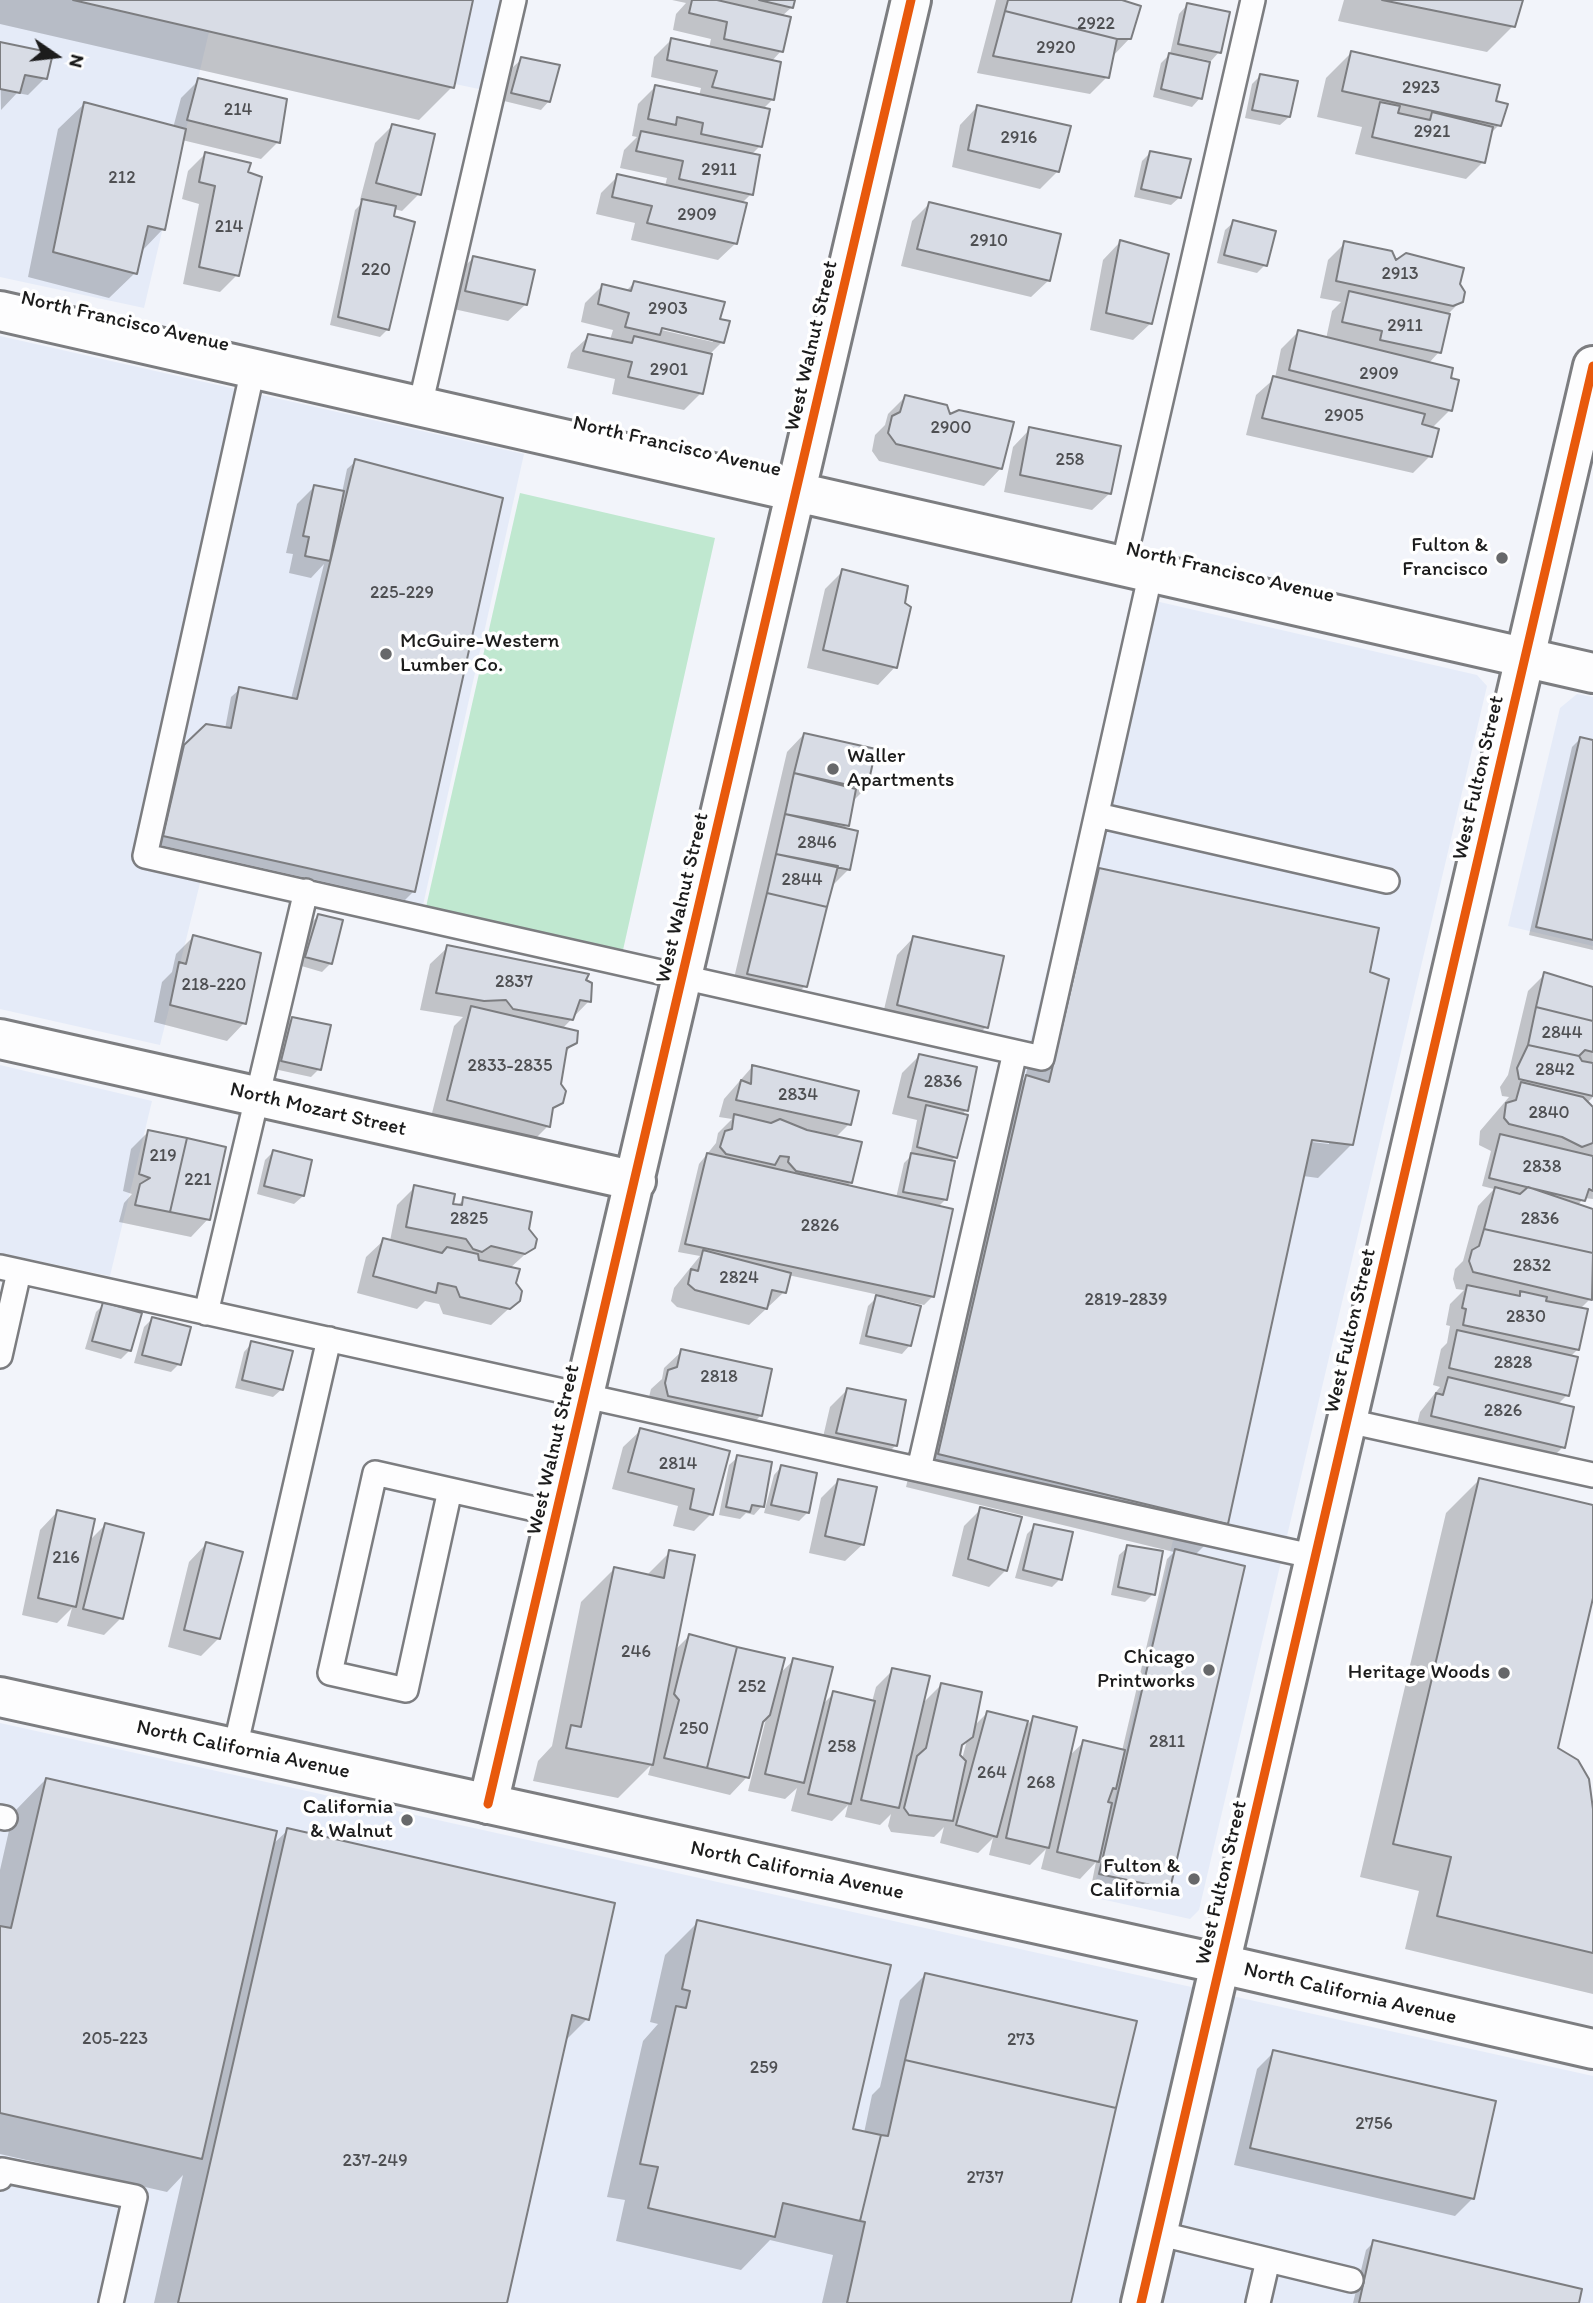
<!DOCTYPE html>
<style>
body{margin:0}
#map{position:relative;width:1593px;height:2303px;overflow:hidden;background:#f2f4fa;font-family:Itim,sans-serif}
canvas{display:block}
.north{position:absolute;left:21px;top:21px;width:70px;height:70px;-webkit-text-stroke:5px #fff;paint-order:stroke;rotate:104deg;font-size:19px;font-weight:700;line-height:28px;text-align:center;color:#1c1c1c}
.north::after{content:'';display:block;margin:auto;width:24px;height:32px;background:#1c1c1c;clip-path:polygon(50% 0,100% 100%,50% 72%,0 100%)}
</style>
<div id="map">
<canvas width="1593" height="2303"></canvas>
<div class="north">N</div>
</div>
<script>
const g = document.querySelector('canvas').getContext('2d');
g.lineJoin = 'round';
function fill(path, color) {
  g.fillStyle = color;
  g.fill(path, 'evenodd');
}
function toPath(rows) {
  const path = new Path2D();
  for (const r of rows) {
    path.moveTo(r[0], r[1]);
    for (let i = 2; i < r.length; i += 2) path.lineTo(r[i], r[i + 1]);
  }
  return path;
}
function trace(path, color, width, dash) {
  g.strokeStyle = color;
  g.lineWidth = width;
  g.lineCap = dash ? 'butt' : 'round';
  g.setLineDash(dash || []);
  g.stroke(path);
}
function drawText(font, color, halo, rows, align = 'center') {
  g.font = font + ' Itim,sans-serif';
  g.lineWidth = 7;
  g.setLineDash([]);
  g.textBaseline = 'middle';
  g.strokeStyle = halo;
  g.fillStyle = color;
  for (const [text, x, y, turn = 0] of rows) {
    g.save();
    g.translate(x, y);
    g.rotate((+turn || 0) * Math.PI / 180);
    g.textAlign = isNaN(turn) ? turn : align;
    if (halo) g.strokeText(text, 0, 0);
    g.fillText(text, 0, 0);
    g.restore();
  }
}
fill(toPath([
 [0,0,514,0,493,92,209,32,144,308,0,277],
 [0,336,524,454,419,923,202,875,160,1045,0,1009],
 [1138,597,1477,675,1487,686,1199,1910,1190,1919,1092,1897,1175,1531,924,1476],
 [1577,694,1593,697,1593,946,1508,926,1560,708],
 [0,1065,152,1101,110,1276,0,1253],
 [0,1723,1593,2076,1593,2303,0,2303]
]), '#e5ebf8');
fill(toPath([
 [520,493,715,538,623,950,426,907]
]), '#c0e8d0');
fill(toPath([
 [0,0,472,0,452,87,419,120,0,24],
 [672,0,793,0,792,7,782,16,781,51,771,62,772,100,763,109,760,146,751,155,751,194,742,203,736,243,718,260,631,240,635,223,596,214,601,193,618,176,665,186,667,178,620,168,624,150,637,137,632,136,638,104,655,87,699,96,701,88,651,77,654,57,671,40,709,48,711,39,673,30,676,14,686,3],
 [996,0,1115,0,1130,38,1112,57,1107,77,1090,94,977,73],
 [1344,0,1521,0,1513,26,1487,52,1338,21],
 [1187,5,1219,52,1211,61,1197,58,1200,98,1192,107,1153,97,1161,63,1170,54,1179,14],
 [0,44,45,78,28,95,17,93,1,110],
 [1351,53,1494,102,1499,125,1489,135,1483,162,1466,179,1355,154,1362,127,1317,117,1326,78],
 [522,59,549,101,541,110,504,101,513,67],
 [1260,76,1289,117,1280,125,1245,118,1252,84],
 [199,80,278,142,261,159,182,140,163,229,140,253,135,273,109,298,28,277,58,129,84,104,173,128,181,98],
 [977,107,1058,171,1040,189,952,167,960,125],
 [392,126,419,194,402,211,394,209,388,329,380,337,330,325,355,210,364,201,360,200,375,143],
 [1150,153,1180,197,1171,205,1134,197,1142,161],
 [205,154,248,164,237,275,220,292,183,284,199,204,182,199,188,171],
 [929,204,1049,280,1031,297,901,266,912,221],
 [1234,222,1265,265,1257,273,1217,263,1225,230],
 [1120,242,1151,323,1133,340,1090,330,1103,260],
 [1345,243,1458,285,1461,301,1448,314,1439,352,1428,364,1450,410,1431,429,1430,456,1413,473,1246,435,1256,395,1275,378,1281,349,1298,332,1326,339,1332,311,1341,302,1320,298,1328,260],
 [473,258,526,304,508,321,449,308,456,275],
 [634,283,718,320,722,342,710,354,701,393,684,410,612,394,615,379,567,368,571,353,589,336,610,340,613,330,581,322,585,303,602,286,625,292],
 [654,325,713,339,713,342,653,328],
 [905,397,950,416,1001,468,984,486,879,461,872,451,875,435,885,425,888,414],
 [1030,429,1110,493,1092,510,1004,492,1013,447],
 [356,461,501,499,413,892,405,900,156,844,176,755,206,725,225,729,231,697,240,689,291,699,324,564,311,578,289,573,293,554,286,553,297,504,314,487,342,493,347,469],
 [843,571,895,667,878,685,807,668,825,589],
 [804,734,865,789,852,802,847,825,843,829,849,869,830,888,805,986,788,1003,731,991,787,752],
 [844,783,855,785,855,789,844,786],
 [1580,739,1593,742,1593,950,1529,935,1572,747],
 [1099,870,1368,973,1352,1144,1318,1178,1303,1176,1227,1523,1194,1556,1168,1889,1160,1897,1092,1882,1096,1862,1080,1879,1041,1869,1046,1849,1030,1865,989,1855,993,1838,978,1853,940,1843,944,1827,934,1837,891,1832,888,1826,891,1814,880,1825,845,1817,848,1805,832,1821,791,1811,797,1788,785,1799,748,1791,767,1715,761,1721,747,1777,730,1795,648,1775,651,1765,618,1798,533,1781,538,1761,552,1746,581,1602,614,1569,646,1576,670,1552,674,1651,689,1636,778,1675,794,1660,822,1705,834,1693,872,1702,876,1687,893,1670,921,1705,941,1685,973,1727,987,1713,1024,1728,1034,1718,1068,1757,1084,1742,1122,1751,1167,1559,1174,1552,906,1487,993,1111,1025,1078,1066,903],
 [1304,1137,1329,1140,1329,1144,1303,1141],
 [967,1740,962,1759,958,1755,960,1747],
 [318,916,341,921,330,964,322,972,298,965,310,924],
 [193,937,244,1023,227,1041,154,1022,162,982,172,972,176,954],
 [914,937,986,1027,969,1044,881,1022,897,955],
 [448,947,583,981,589,1001,562,1029,575,1042,565,1053,559,1084,561,1102,550,1112,548,1126,531,1143,431,1117,454,1026,463,1017,420,1010,430,964],
 [1545,974,1593,988,1593,1097,1586,1104,1593,1109,1593,1199,1584,1198,1576,1207,1593,1211,1593,1288,1590,1299,1580,1309,1578,1349,1570,1357,1567,1395,1557,1405,1563,1447,1546,1464,1415,1433,1420,1412,1440,1387,1433,1385,1441,1349,1447,1343,1450,1326,1446,1325,1450,1304,1464,1290,1456,1289,1453,1279,1455,1269,1463,1261,1478,1206,1494,1189,1482,1186,1491,1151,1479,1145,1480,1131,1509,1097,1502,1096,1500,1087,1508,1075,1528,991],
 [292,1018,319,1069,311,1077,274,1069,284,1027],
 [919,1056,966,1110,962,1115,955,1157,950,1162,946,1199,938,1207,933,1296,924,1305,883,1296,910,1345,902,1354,859,1344,868,1306,879,1295,788,1275,784,1292,749,1325,677,1307,671,1301,674,1288,700,1256,678,1252,699,1164,716,1143,718,1133,732,1119,719,1117,724,1099,752,1067,849,1124,835,1138,851,1182,846,1186,896,1198,904,1163,910,1157,917,1120,892,1114,902,1073],
 [148,1132,208,1219,191,1237,119,1222,124,1203,132,1194,123,1191,131,1149],
 [273,1152,303,1196,294,1204,257,1194,265,1160],
 [415,1187,451,1205,457,1206,464,1199,527,1230,533,1247,509,1269,518,1300,491,1325,443,1314,439,1304,425,1301,417,1309,357,1293,366,1257,384,1240,390,1241,397,1205],
 [104,1304,129,1351,121,1359,85,1349,96,1312],
 [152,1319,179,1364,171,1372,134,1363,144,1327],
 [252,1343,282,1389,273,1397,235,1388,244,1352],
 [682,1351,761,1415,744,1433,648,1401,651,1389,662,1379,664,1368],
 [847,1390,895,1446,878,1463,820,1450,830,1407],
 [641,1430,728,1452,711,1514,694,1531,673,1526,678,1506,612,1489,623,1447],
 [738,1457,762,1506,754,1515,746,1513,740,1519,719,1515,729,1465],
 [782,1466,808,1512,799,1521,764,1513,774,1475],
 [1479,1480,1593,1506,1593,1590,1556,1749,1593,1810,1593,1994,1405,1949,1419,1891,1360,1877,1446,1513],
 [838,1481,863,1544,845,1561,809,1553,821,1498],
 [981,1509,1006,1570,989,1587,952,1576,964,1526],
 [57,1512,88,1542,105,1525,121,1618,104,1635,67,1626,72,1608,57,1623,22,1615,40,1530],
 [1035,1526,1060,1579,1052,1587,1015,1578,1027,1534],
 [206,1544,219,1638,201,1656,168,1647,189,1562],
 [1128,1547,1153,1594,1145,1602,1111,1595,1119,1555],
 [46,1779,271,1846,288,1830,587,2019,564,2042,505,2303,154,2303,183,2175,167,2192,0,2154,0,1870,13,1813],
 [698,1922,851,2130,864,2133,872,2095,880,2087,900,2000,926,1974,1069,2303,822,2303,833,2255,770,2240,741,2270,616,2241,625,2200,607,2197,643,2041,658,2024,650,2022,665,1955],
 [1274,2052,1473,2198,1455,2216,1234,2165,1257,2069],
 [1374,2242,1577,2303,1353,2303,1366,2250]
]), '#0003');
const building = toPath([
 [73,0,473,0,454,88,73,0],
 [692,0,717,0,791,17,783,52,724,39,727,22,689,13,692,0],
 [759,0,795,0,793,8,759,0],
 [1008,0,1122,0,1141,6,1131,39,1117,39,1005,11,1008,0],
 [1382,0,1523,0,1515,27,1382,0],
 [1187,3,1230,12,1221,53,1178,44,1187,3],
 [1005,11,1117,39,1109,78,993,56,1005,11],
 [671,38,781,62,774,100,712,87,717,71,667,60,671,38],
 [0,42,53,53,47,79,25,75,20,93,0,89,0,42],
 [1351,51,1500,85,1496,101,1508,104,1501,126,1342,91,1351,51],
 [1169,53,1210,62,1202,99,1161,89,1169,53],
 [521,57,560,65,550,102,511,93,521,57],
 [1260,74,1298,81,1290,117,1252,110,1260,74],
 [198,78,287,99,280,143,187,120,198,78],
 [655,85,770,109,762,147,701,134,703,123,677,117,676,125,648,119,655,85],
 [84,102,186,129,165,230,148,226,137,274,53,252,84,102],
 [1380,102,1400,106,1398,113,1430,120,1432,112,1493,127,1485,163,1372,137,1380,102],
 [977,105,1071,126,1059,172,968,150,977,105],
 [392,124,435,134,421,195,376,183,392,124],
 [641,131,760,155,753,195,679,179,683,161,636,151,641,131],
 [1150,151,1191,159,1181,198,1141,189,1150,151],
 [205,152,251,163,248,172,262,177,239,276,199,267,215,186,199,182,205,152],
 [617,174,747,203,737,244,647,223,652,206,612,197,617,174],
 [362,199,396,206,394,216,415,222,389,330,338,317,362,199],
 [929,202,1061,234,1050,281,917,249,929,202],
 [1233,220,1276,231,1267,266,1224,255,1233,220],
 [1120,240,1169,254,1152,324,1106,313,1120,240],
 [1344,241,1392,251,1396,260,1406,253,1464,268,1460,284,1465,292,1463,302,1453,306,1336,281,1344,241],
 [473,256,535,270,527,305,465,291,473,256],
 [634,281,725,302,720,319,730,321,724,343,662,328,660,335,625,327,629,313,598,304,602,284,631,291,634,281],
 [1349,291,1450,314,1441,353,1380,340,1382,331,1342,322,1349,291],
 [1298,330,1453,368,1451,378,1459,380,1452,411,1289,370,1298,330],
 [588,334,632,343,634,336,712,354,703,394,628,377,632,362,583,351,588,334],
 [1273,376,1425,414,1422,424,1439,429,1432,457,1262,418,1273,376],
 [905,395,947,405,950,414,959,410,1014,422,1002,469,896,444,888,433,892,416,900,412,905,395],
 [1029,427,1121,446,1111,494,1020,475,1029,427],
 [355,459,503,498,415,892,163,836,184,745,206,724,231,728,239,687,297,699,355,459],
 [314,485,344,491,330,561,305,556,309,537,303,536,314,485],
 [842,569,908,586,905,603,911,607,897,668,823,650,842,569],
 [804,733,876,749,867,789,794,773,804,733],
 [1580,737,1593,740,1593,940,1536,927,1580,737],
 [794,773,856,789,849,826,785,814,794,773],
 [785,814,858,831,850,870,776,854,785,814],
 [776,854,838,866,827,907,767,893,776,854],
 [1099,868,1379,928,1370,972,1389,979,1353,1145,1312,1140,1228,1524,938,1454,1026,1075,1049,1082,1099,868],
 [767,893,827,907,807,987,747,974,767,893],
 [318,914,343,920,332,964,305,957,318,914],
 [193,935,261,953,246,1024,170,1005,179,962,186,964,193,935],
 [913,936,1004,956,988,1028,897,1005,913,936],
 [447,945,589,974,586,980,592,983,591,1002,580,1000,573,1020,513,1009,506,1000,484,1001,436,993,447,945],
 [1544,972,1593,987,1593,1021,1536,1007,1544,972],
 [471,1006,578,1031,577,1043,567,1048,561,1084,566,1091,563,1103,553,1108,550,1127,447,1100,471,1006],
 [1536,1007,1593,1021,1593,1052,1585,1050,1579,1056,1528,1045,1536,1007],
 [292,1017,331,1025,321,1070,281,1061,292,1017],
 [1528,1045,1579,1056,1582,1061,1593,1063,1593,1096,1519,1079,1517,1068,1528,1045],
 [919,1054,977,1067,968,1111,908,1097,919,1054],
 [752,1065,859,1091,851,1125,736,1100,741,1080,751,1084,752,1065],
 [1521,1082,1583,1097,1593,1107,1593,1143,1582,1147,1562,1137,1509,1124,1504,1118,1506,1103,1516,1100,1521,1082],
 [926,1105,968,1115,957,1158,917,1147,926,1105],
 [734,1114,771,1123,780,1119,807,1130,862,1142,852,1183,796,1171,788,1162,789,1157,780,1156,775,1165,726,1154,720,1147,725,1131,732,1129,734,1114],
 [148,1130,187,1138,170,1212,135,1205,140,1184,150,1178,139,1174,148,1130],
 [1500,1134,1593,1156,1593,1191,1589,1189,1585,1201,1489,1178,1500,1134],
 [187,1138,226,1147,210,1220,170,1212,187,1138],
 [273,1150,312,1160,304,1196,264,1186,273,1150],
 [707,1153,953,1209,934,1297,685,1244,707,1153],
 [911,1153,955,1161,947,1200,903,1192,911,1153],
 [414,1185,455,1194,453,1204,462,1205,463,1197,532,1212,529,1229,537,1239,535,1248,525,1254,491,1246,482,1252,473,1249,466,1239,406,1227,414,1185],
 [1495,1187,1520,1194,1528,1187,1593,1209,1593,1253,1484,1229,1495,1187],
 [1484,1229,1593,1253,1592,1300,1473,1272,1469,1261,1472,1250,1479,1246,1484,1229],
 [383,1238,442,1253,447,1247,478,1254,479,1260,520,1269,516,1283,522,1291,520,1301,510,1309,460,1297,456,1287,438,1283,436,1293,373,1276,383,1238],
 [703,1250,791,1273,786,1293,772,1290,767,1309,695,1290,688,1284,691,1269,698,1271,703,1250],
 [1467,1285,1520,1296,1520,1291,1547,1297,1546,1301,1588,1309,1579,1350,1463,1325,1466,1309,1462,1308,1467,1285],
 [876,1295,921,1306,911,1346,866,1336,876,1295],
 [103,1302,142,1313,131,1351,92,1341,103,1302],
 [152,1317,191,1327,181,1365,142,1355,152,1317],
 [1457,1330,1578,1357,1569,1396,1449,1368,1457,1330],
 [251,1341,293,1351,283,1390,242,1380,251,1341],
 [681,1349,772,1369,762,1416,668,1396,665,1383,668,1370,677,1367,681,1349],
 [1448,1377,1574,1407,1565,1448,1431,1416,1436,1393,1443,1395,1448,1377],
 [847,1388,906,1400,897,1446,836,1433,847,1388],
 [640,1428,730,1451,713,1515,690,1509,694,1489,628,1472,640,1428],
 [737,1455,772,1462,764,1507,752,1505,750,1512,726,1507,737,1455],
 [781,1465,817,1473,809,1513,771,1505,781,1465],
 [1479,1478,1593,1505,1593,1598,1558,1748,1578,1760,1589,1779,1593,1809,1593,1953,1437,1916,1451,1857,1393,1844,1479,1478],
 [838,1479,877,1487,864,1545,825,1536,838,1479],
 [980,1507,1022,1517,1007,1571,968,1559,980,1507],
 [57,1510,95,1519,76,1607,38,1598,57,1510],
 [105,1523,144,1533,123,1619,83,1609,105,1523],
 [1034,1524,1073,1532,1062,1580,1023,1570,1034,1524],
 [206,1542,243,1552,220,1639,184,1630,206,1542],
 [1127,1545,1163,1551,1155,1595,1118,1587,1127,1545],
 [1175,1549,1245,1566,1170,1889,1099,1874,1175,1549],
 [669,1550,695,1555,653,1765,566,1748,571,1725,581,1727,614,1567,664,1578,669,1550],
 [689,1634,737,1647,707,1768,664,1758,679,1700,674,1694,689,1634],
 [737,1647,785,1658,770,1715,763,1722,749,1778,707,1768,737,1647],
 [793,1658,833,1667,804,1783,765,1774,793,1658],
 [892,1668,930,1676,899,1808,861,1800,892,1668],
 [941,1683,982,1692,973,1737,962,1745,960,1755,966,1761,953,1821,909,1815,904,1808,917,1756,926,1748,941,1683],
 [833,1691,875,1701,851,1804,808,1794,833,1691],
 [987,1711,1028,1721,997,1837,956,1825,987,1711],
 [1033,1716,1077,1727,1049,1848,1006,1838,1033,1716],
 [1083,1740,1125,1750,1116,1789,1113,1788,1108,1802,1112,1803,1099,1862,1057,1852,1083,1740],
 [46,1778,277,1831,202,2159,0,2113,0,1926,11,1928,46,1778],
 [287,1828,615,1903,589,2020,572,2015,507,2303,178,2303,287,1828],
 [697,1920,891,1965,853,2129,881,2135,860,2221,783,2203,775,2237,648,2208,658,2167,640,2164,676,2006,686,2008,690,1991,682,1989,697,1920],
 [925,1973,1137,2021,1116,2108,905,2060,925,1973],
 [1273,2050,1496,2101,1474,2199,1250,2148,1273,2050],
 [905,2060,1116,2108,1071,2303,847,2303,865,2222,860,2221,881,2135,888,2136,905,2060],
 [1373,2240,1582,2289,1579,2303,1359,2303,1373,2240]
]);
fill(building, '#d8dce5');
trace(building, '#7c7d80', 2);
const service = toPath([
 [253,369,145,856,1042,1058,1151,572],
 [420,406,514,0],
 [1123,566,1253,0],
 [1097,815,1387,881],
 [0,1267,1316,1557],
 [206,1313,306,891],
 [0,1356,19,1272],
 [1348,1421,1593,1475],
 [919,1469,1015,1052],
 [450,1490,406,1690,330,1673,375,1473,450,1490,557,1514],
 [235,1748,329,1339],
 [0,1817,5,1818],
 [0,2178,2,2170,135,2197,111,2303],
 [1157,2233,1351,2280],
 [1258,2303,1268,2260]
]);
const minor = toPath([
 [0,311,1593,673],
 [0,1039,636,1181],
 [488,1804,911,0],
 [1221,1964,1593,2049]
]);
const tertiary = toPath([
 [0,1697,1221,1964],
 [1141,2303,1593,366]
]);
trace(service, '#7c7d80', 28);
trace(minor, '#7c7d80', 44);
trace(tertiary, '#7c7d80', 44);
trace(service, '#fdfdfe', 23);
trace(minor, '#fdfdfe', 38);
trace(tertiary, '#fdfdfe', 38);
trace(toPath([
 [488,1804,911,0],
 [1141,2303,1593,366]
]), '#e8590c', 9);
for (const [x, y, r, color] of [
 [1502,558,7,"#67686a"],
 [386,654,7,"#67686a"],
 [833,769,7,"#67686a"],
 [1209,1670,7,"#67686a"],
 [1504,1673,7,"#67686a"],
 [407,1820,7,"#67686a"],
 [1194,1879,7,"#67686a"]
]) {
  const dot = new Path2D();
  dot.arc(x, y, r, 0, 2 * Math.PI);
  g.fillStyle = color;
  g.fill(dot);
  trace(dot, '#fff', 2.5);
}
drawText('18px', '#4e4f52', null, [
 ["2922",1096,24],
 ["2920",1056,48],
 ["2923",1421,88],
 ["214",238,110],
 ["2921",1432,132],
 ["2916",1019,138],
 ["2911",719,170],
 ["212",122,178],
 ["2909",697,215],
 ["214",229,227],
 ["2910",989,241],
 ["220",376,270],
 ["2913",1400,274],
 ["2903",668,309],
 ["2911",1405,326],
 ["2901",669,370],
 ["2909",1379,374],
 ["2905",1344,416],
 ["2900",951,428],
 ["258",1070,460],
 ["225-229",402,593],
 ["2846",817,843],
 ["2844",802,880],
 ["2837",514,982],
 ["218-220",214,985],
 ["2844",1562,1033],
 ["2833-2835",510,1066],
 ["2842",1555,1070],
 ["2836",943,1082],
 ["2834",798,1095],
 ["2840",1549,1113],
 ["219",163,1156],
 ["2838",1542,1167],
 ["221",198,1180],
 ["2825",469,1219],
 ["2836",1540,1219],
 ["2826",820,1226],
 ["2832",1532,1266],
 ["2824",739,1278],
 ["2819-2839",1126,1300],
 ["2830",1526,1317],
 ["2828",1513,1363],
 ["2818",719,1377],
 ["2826",1503,1411],
 ["2814",678,1464],
 ["216",66,1558],
 ["246",636,1652],
 ["252",752,1687],
 ["250",694,1729],
 ["2811",1167,1742],
 ["258",842,1747],
 ["264",992,1773],
 ["268",1041,1783],
 ["205-223",115,2039],
 ["273",1021,2040],
 ["259",764,2068],
 ["2756",1374,2124],
 ["237-249",375,2161],
 ["2737",985,2178]
]);
drawText('21px', '#1c1c1c', '#fff', [
 ["North Francisco Avenue",125,322,13],
 ["West Walnut Street",812,346,-77],
 ["North Francisco Avenue",677,447,13],
 ["North Francisco Avenue",1230,573,13],
 ["West Fulton Street",1479,778,-77],
 ["West Walnut Street",683,898,-77],
 ["North Mozart Street",318,1110,13],
 ["West Fulton Street",1351,1331,-77],
 ["West Walnut Street",554,1450,-77],
 ["North California Avenue",243,1750,12],
 ["North California Avenue",797,1871,12],
 ["West Fulton Street",1222,1883,-77],
 ["North California Avenue",1350,1994,13]
]);
drawText('21px', '#1c1c1c', '#fff', [
 ["Fulton &",1488,546],
 ["Francisco",1488,570],
 ["McGuire-Western",400,642,"left"],
 ["Lumber Co.",400,666,"left"],
 ["Waller",847,757,"left"],
 ["Apartments",847,781,"left"],
 ["Chicago",1195,1658],
 ["Printworks",1195,1682],
 ["Heritage Woods",1490,1673],
 ["California",393,1808],
 ["& Walnut",393,1832],
 ["Fulton &",1180,1867],
 ["California",1180,1891]
], 'right');
</script>
